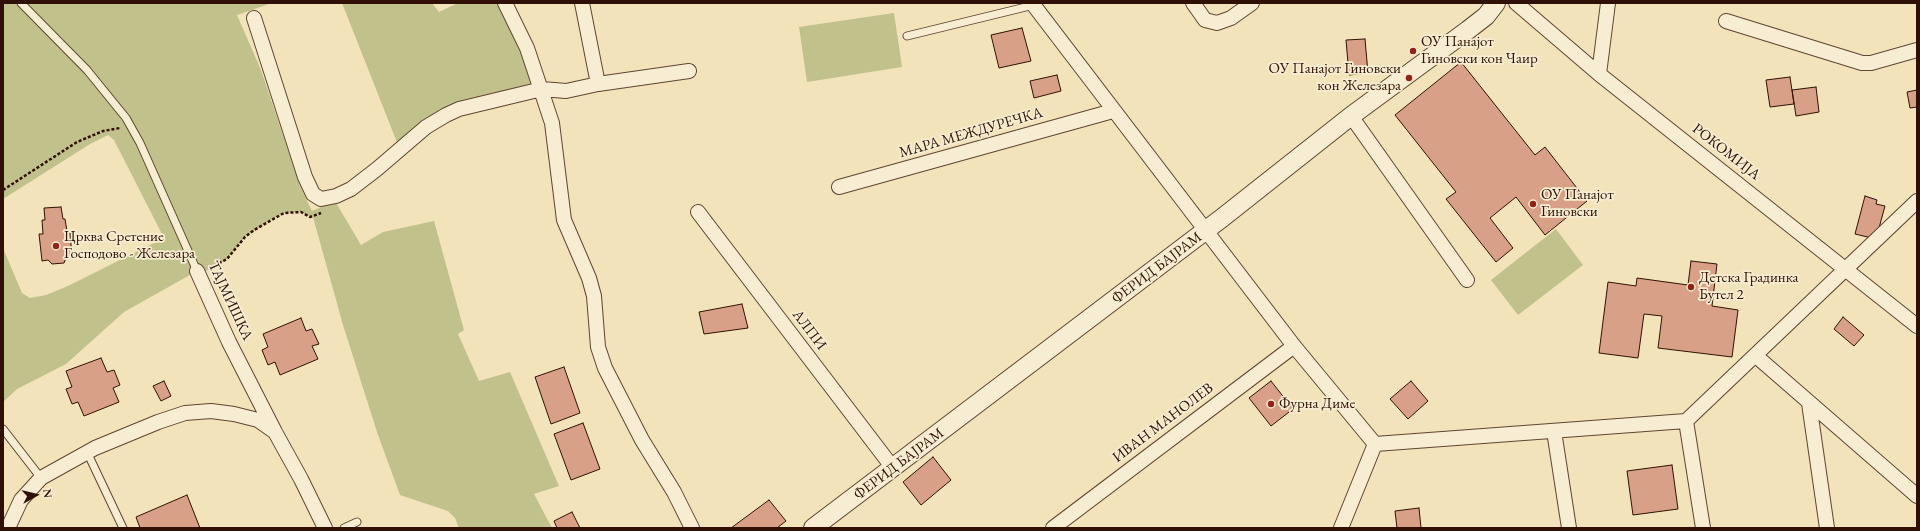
<!DOCTYPE html>
<meta charset="utf-8">
<style>
body{margin:0}
#map{position:relative;width:1920px;height:531px;overflow:hidden;background:#f2e3ba;font-family:"EB Garamond",serif}
canvas{display:block}
.frame{position:absolute;inset:0;border:4px solid #301004;pointer-events:none}
.north{position:absolute;left:16px;top:475px;width:40px;height:40px;-webkit-text-stroke:3px #f7edd2;paint-order:stroke;rotate:82deg;font-size:11px;font-weight:700;line-height:16px;text-align:center;color:#301004}
.north::after{content:'';display:block;margin:auto;width:14px;height:18px;background:#301004;clip-path:polygon(50% 0,100% 100%,50% 72%,0 100%)}
</style>
<div id="map">
<canvas width="1920" height="531"></canvas>
<div class="frame"></div>
<div class="north">N</div>
</div>
<script>
const g = document.querySelector('canvas').getContext('2d');
g.lineJoin = 'round';
function fill(path, color) {
  g.fillStyle = color;
  g.fill(path, 'evenodd');
}
function toPath(rows) {
  const path = new Path2D();
  for (const r of rows) {
    path.moveTo(r[0], r[1]);
    for (let i = 2; i < r.length; i += 2) path.lineTo(r[i], r[i + 1]);
  }
  return path;
}
function trace(path, color, width, dash) {
  g.strokeStyle = color;
  g.lineWidth = width;
  g.lineCap = dash ? 'butt' : 'round';
  g.setLineDash(dash || []);
  g.stroke(path);
}
function drawText(font, color, halo, rows, align = 'center') {
  g.font = font + ' "EB Garamond",serif';
  g.lineWidth = 3.5;
  g.setLineDash([]);
  g.textBaseline = 'middle';
  g.strokeStyle = halo;
  g.fillStyle = color;
  for (const [text, x, y, turn = 0] of rows) {
    g.save();
    g.translate(x, y);
    g.rotate((+turn || 0) * Math.PI / 180);
    g.textAlign = isNaN(turn) ? turn : align;
    if (halo) g.strokeText(text, 0, 0);
    g.fillText(text, 0, 0);
    g.restore();
  }
}
fill(toPath([
 [3,3,272,3,237,15,261,70,300,186,312,211,335,201,361,245,383,232,434,221,464,330,458,334,479,381,510,372,559,486,534,494,552,528,459,528,455,518,448,511,400,495,378,435,343,325,313,217,310,217,301,212,284,213,274,218,245,237,227,259,199,275,197,271,124,312,66,364,17,389,3,402,3,248,22,293,30,298,46,295,68,286,164,238,114,140,108,135,90,144,3,199],
 [342,3,432,3,439,12,458,3,505,3,542,89,459,109,400,150],
 [894,13,902,67,807,82,799,27],
 [1556,229,1583,265,1518,315,1491,280]
]), '#c1c18b');
const building = toPath([
 [1022,28,1031,61,999,68,991,35,1022,28],
 [1365,39,1368,73,1349,75,1346,40,1365,39],
 [1461,62,1535,155,1545,147,1587,201,1545,235,1516,197,1490,218,1513,248,1496,262,1446,199,1456,192,1395,115,1461,62],
 [1057,75,1061,91,1034,98,1030,81,1057,75],
 [1790,77,1794,104,1770,107,1766,80,1790,77],
 [1816,87,1819,112,1796,116,1792,90,1816,87],
 [1917,90,1917,107,1910,108,1907,92,1917,90],
 [1865,196,1877,200,1876,204,1885,206,1876,239,1855,234,1865,196],
 [61,207,63,219,65,219,67,231,70,231,72,257,66,258,64,263,52,264,48,260,42,261,39,234,43,234,42,220,45,220,44,208,61,207],
 [1691,261,1717,264,1712,306,1738,310,1732,357,1658,348,1662,316,1644,314,1638,358,1599,353,1608,282,1636,286,1637,278,1688,285,1691,261],
 [742,304,748,328,704,334,699,312,742,304],
 [1843,317,1864,335,1854,346,1834,329,1843,317],
 [301,318,306,331,312,329,319,344,312,346,318,359,280,375,275,362,268,365,262,350,268,347,263,334,301,318],
 [101,358,107,372,114,370,120,385,113,388,119,402,84,416,78,402,72,404,66,389,72,387,66,371,101,358],
 [564,367,580,413,551,424,535,377,564,367],
 [164,381,171,396,161,401,153,386,164,381],
 [1271,381,1293,409,1271,426,1249,398,1271,381],
 [1411,381,1428,401,1408,419,1390,399,1411,381],
 [583,423,600,469,571,480,554,434,583,423],
 [933,457,951,480,921,505,903,482,933,457],
 [1672,465,1678,509,1633,515,1627,471,1672,465],
 [187,495,200,528,140,528,136,517,187,495],
 [769,500,786,521,777,528,731,528,769,500],
 [1419,508,1421,528,1397,528,1395,511,1419,508],
 [572,512,580,528,557,528,554,521,572,512]
]);
fill(building, '#d8a086');
trace(building, '#301004', 1);
const service = toPath([
 [21,3,87,70,126,118,140,143,197,271],
 [907,36,1034,5],
 [3,429,41,478],
 [87,452,123,528],
 [344,528,357,522]
]);
const minor = toPath([
 [505,3,527,48,552,123,564,220,589,278,594,296,598,347,605,368,642,440,674,492,692,528],
 [582,3,598,84],
 [1032,3,1294,346,1375,444],
 [1193,3,1205,20,1217,23,1231,18,1252,3],
 [1516,3,1599,74,1917,326],
 [254,18,305,177,313,194,321,199,336,196,351,189,377,169,426,127,446,115,459,109,542,89,566,91,598,84,689,71],
 [1726,21,1862,63,1871,63,1917,50],
 [1599,74,1608,3],
 [1351,116,1467,280],
 [839,187,1113,111],
 [698,212,893,468],
 [197,271,229,342,275,432,301,479,325,528],
 [1756,356,1917,496],
 [1809,403,1827,528],
 [1686,421,1703,528],
 [1554,431,1569,528],
 [1375,444,1686,421,1917,201],
 [8,528,21,500,41,478,95,448,158,422,185,413,211,411,234,414,258,420,275,432],
 [1053,528,1294,346],
 [1341,528,1375,444]
]);
const tertiary = toPath([
 [813,528,1222,218,1351,116,1468,30,1486,16,1496,3]
]);
trace(service, '#604532', 9);
trace(minor, '#604532', 16);
trace(tertiary, '#604532', 20);
trace(toPath([
 [3,190,77,142,103,131,120,128],
 [210,268,227,259,245,237,254,230,284,213,301,212,310,217,321,213]
]), '#301004', 2.5, [3, 2]);
trace(service, '#f7edd2', 7);
trace(minor, '#f7edd2', 14);
trace(tertiary, '#f7edd2', 18);
for (const [x, y, r, color] of [
 [1413,51,4,"#8f2418"],
 [1409,78,4,"#8f2418"],
 [1533,204,4,"#8f2418"],
 [56,246,4,"#8f2418"],
 [1691,287,4,"#8f2418"],
 [1271,404,4,"#8f2418"]
]) {
  const dot = new Path2D();
  dot.arc(x, y, r, 0, 2 * Math.PI);
  g.fillStyle = color;
  g.fill(dot);
  trace(dot, '#f7edd2', 1.5);
}
drawText('15px', '#301004', '#f7edd2', [
 ["ОУ Панајот",1421,42],
 ["Гиновски кон Чаир",1421,59],
 ["ОУ Панајот Гиновски",1401,69,"right"],
 ["кон Железара",1401,86,"right"],
 ["ОУ Панајот",1541,195],
 ["Гиновски",1541,212],
 ["Црква Сретение",64,237],
 ["Господово - Железара",64,254],
 ["Детска Градинка",1699,278],
 ["Бутел 2",1699,295],
 ["Фурна Диме",1279,404]
], 'left');
drawText('15px', '#301004', '#f7edd2', [
 ["МАРА МЕЖДУРЕЧКА",971,133,-16],
 ["РОКОМИЈА",1726,152,38],
 ["ФЕРИД БАЈРАМ",1157,268,-37],
 ["ТАЈМИШКА",230,301,65],
 ["АЛПИ",809,330,53],
 ["ИВАН МАНОЛЕВ",1163,423,-37],
 ["ФЕРИД БАЈРАМ",899,464,-37]
]);
</script>
